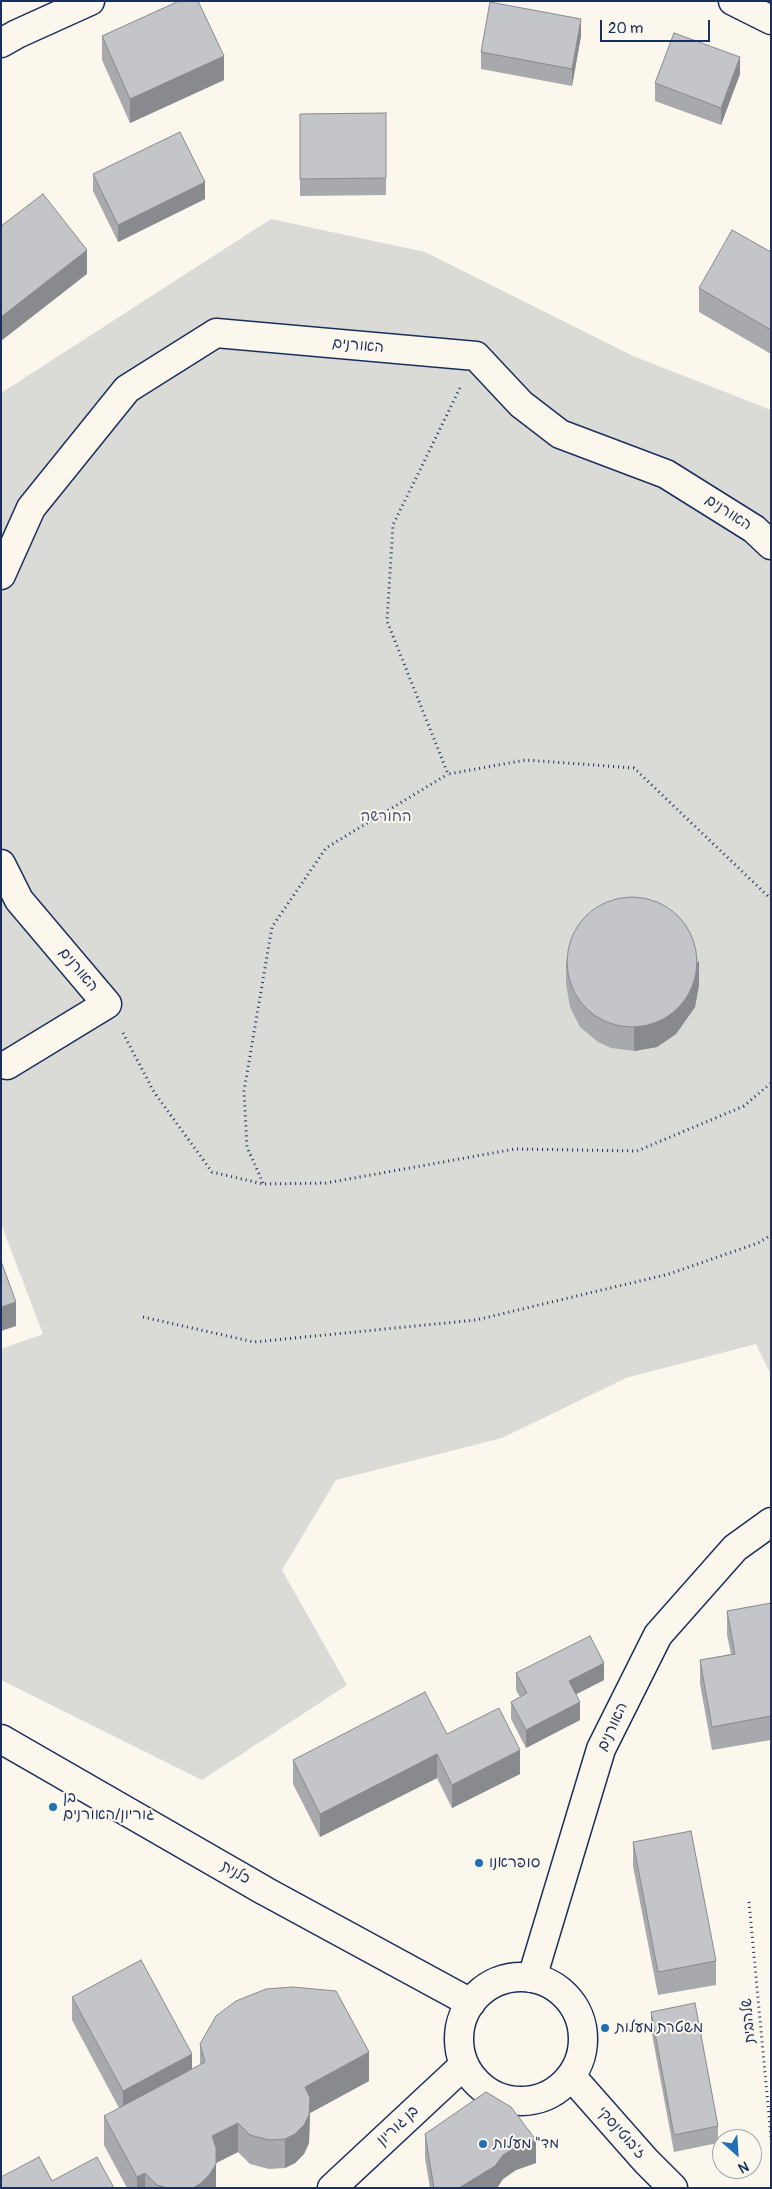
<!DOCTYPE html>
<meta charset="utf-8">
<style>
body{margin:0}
#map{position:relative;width:772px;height:2189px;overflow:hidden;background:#fbf7ec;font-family:Pangolin,sans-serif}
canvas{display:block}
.frame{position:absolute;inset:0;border:2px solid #1b2f5e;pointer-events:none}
.north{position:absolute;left:712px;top:2129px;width:50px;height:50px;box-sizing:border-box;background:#fbf7ec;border:1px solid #a1a7b3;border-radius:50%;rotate:154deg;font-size:14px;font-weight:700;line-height:20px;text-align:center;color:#1b2f5e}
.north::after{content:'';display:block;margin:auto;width:18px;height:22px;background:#1f6fb2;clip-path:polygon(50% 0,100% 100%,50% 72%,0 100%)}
.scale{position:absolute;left:600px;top:20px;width:110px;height:22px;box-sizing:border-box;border:2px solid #1b2f5e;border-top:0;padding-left:6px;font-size:15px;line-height:18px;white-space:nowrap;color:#1b2f5e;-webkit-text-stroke:4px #fbf7ec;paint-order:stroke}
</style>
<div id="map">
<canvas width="772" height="2189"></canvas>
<div class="frame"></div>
<div class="north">N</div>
<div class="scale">20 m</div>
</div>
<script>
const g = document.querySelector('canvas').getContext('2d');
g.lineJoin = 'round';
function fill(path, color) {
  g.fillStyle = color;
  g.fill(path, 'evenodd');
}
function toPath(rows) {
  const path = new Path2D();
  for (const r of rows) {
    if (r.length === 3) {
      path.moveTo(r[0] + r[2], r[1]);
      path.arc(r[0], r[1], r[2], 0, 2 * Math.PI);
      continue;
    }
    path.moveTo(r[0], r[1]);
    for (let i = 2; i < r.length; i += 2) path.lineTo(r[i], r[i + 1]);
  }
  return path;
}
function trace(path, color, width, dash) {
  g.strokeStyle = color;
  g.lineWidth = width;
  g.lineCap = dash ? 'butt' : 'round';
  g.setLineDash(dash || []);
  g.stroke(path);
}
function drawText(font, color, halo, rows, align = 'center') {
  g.font = font + ' Pangolin,"Playpen Sans Hebrew",sans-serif';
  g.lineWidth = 4;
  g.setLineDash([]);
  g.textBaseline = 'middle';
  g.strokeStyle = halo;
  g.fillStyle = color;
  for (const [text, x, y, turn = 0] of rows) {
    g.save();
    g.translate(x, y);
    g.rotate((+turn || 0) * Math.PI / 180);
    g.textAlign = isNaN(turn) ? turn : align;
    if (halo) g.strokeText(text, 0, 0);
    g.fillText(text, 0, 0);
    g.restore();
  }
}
fill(toPath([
 [271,219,425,252,633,356,771,410,771,1375,756,1344,626,1378,502,1438,336,1480,282,1570,347,1685,202,1780,1,1680,1,1349,43,1334,1,1224,1,393]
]), '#dadad7');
const street = toPath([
 [733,1,771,20],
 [1,43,17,34,90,1],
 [1,575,31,508,127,389,216,333,476,356,521,404,560,434,666,474,754,529,771,545],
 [1,864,19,900,107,1004,7,1065],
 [532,1978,601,1749,658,1635,735,1548,771,1522],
 [332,2188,464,2065]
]);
const secondary = toPath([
 [1,1739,265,1891,471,2003],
 [521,2039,62],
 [571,2076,646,2161,673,2188]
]);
trace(street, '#1b2f5e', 31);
trace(secondary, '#1b2f5e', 31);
trace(toPath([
 [460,388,393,525,387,621,448,774,526,760,634,768,771,899],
 [123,1033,154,1092,212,1172,263,1184,326,1183,515,1149,637,1151,744,1106,771,1083],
 [263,1183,247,1147,244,1091,272,927,326,848,448,774],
 [143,1317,254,1342,476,1320,669,1274,758,1243,771,1235],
 [749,1902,771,2137]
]), '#1b2f5e', 3, [1, 4]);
trace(street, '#fbf7ec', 28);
trace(secondary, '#fbf7ec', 28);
fill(toPath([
 [102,36,224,80,130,123,102,60],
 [581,36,572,86,481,69,481,52],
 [740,74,721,125,655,101,655,83],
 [386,113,386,195,300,196,300,114],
 [93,174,205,199,118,242,93,191],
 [771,252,771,354,699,312,699,288],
 [566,960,699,985,695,1007,676,1034,657,1047,634,1051,611,1048,598,1042,580,1027,570,1007,566,984],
 [771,1603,771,1740,712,1750,700,1684,700,1660,731,1654,727,1635,727,1611],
 [516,1673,604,1680,576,1694,580,1720,526,1748,511,1719,511,1702,520,1697,516,1690],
 [447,1734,520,1774,452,1808,437,1778,320,1837,293,1784,293,1760],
 [633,1842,716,1961,716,1985,658,1995,633,1866],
 [72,1997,192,2069,200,2065,200,2044,369,2081,310,2113,309,2143,304,2154,295,2163,285,2168,269,2169,250,2164,238,2152,216,2163,216,2188,127,2188,104,2145,104,2116,119,2108,72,2020],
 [651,2012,718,2126,718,2143,674,2152,651,2029],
 [425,2134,536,2163,516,2170,503,2179,497,2188,430,2188,425,2158]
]), '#a8a9ad');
fill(toPath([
 [581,19,581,36,572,86,572,69],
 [224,56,224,80,130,123,130,99],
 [740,57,740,74,721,125,721,108],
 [205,182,205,199,118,242,118,225],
 [87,250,87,274,1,341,1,317],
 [699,961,699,985,695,1007,676,1034,657,1047,634,1051,634,1027],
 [16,1302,16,1326,1,1331,1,1307],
 [604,1663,604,1680,569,1698,569,1681],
 [580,1702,580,1720,526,1748,526,1730],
 [520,1750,520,1774,452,1808,452,1785],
 [437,1754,437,1778,320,1837,320,1814],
 [369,2052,369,2081,310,2113,309,2143,304,2154,295,2163,285,2168,285,2139,305,2087],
 [192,2054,192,2078,123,2115,123,2091],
 [238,2123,238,2152,212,2165,212,2136],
 [536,2140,536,2163,516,2170,503,2179,497,2188,459,2188,503,2155,516,2147],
 [216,2164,216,2188,193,2188],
 [145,2173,145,2188,137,2188,137,2177]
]), '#888a8d');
const building = toPath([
 [179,1,198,1,224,56,130,99,102,36,179,1],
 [490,2,581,19,572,69,481,52,490,2],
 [674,33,740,57,721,108,655,83,674,33],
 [386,113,386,178,300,179,300,114,386,113],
 [180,132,205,182,118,225,93,174,180,132],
 [43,194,87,250,1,317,1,226,43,194],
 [732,230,771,252,771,330,699,288,732,230],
 [632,962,65],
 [1,1261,16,1302,1,1307,1,1261],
 [771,1603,771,1716,712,1727,700,1660,735,1654,727,1611,771,1603],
 [590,1636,604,1663,569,1681,580,1702,526,1730,511,1702,527,1693,516,1673,590,1636],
 [425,1692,447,1734,499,1708,520,1750,452,1785,437,1754,320,1814,293,1760,425,1692],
 [691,1831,716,1961,658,1972,633,1842,691,1831],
 [141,1960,192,2054,123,2091,72,1997,141,1960],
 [293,1987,336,1991,369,2052,305,2087,310,2098,309,2115,304,2125,295,2134,285,2139,269,2140,250,2135,238,2123,212,2136,216,2148,216,2164,210,2174,201,2183,193,2188,167,2188,157,2185,145,2173,137,2177,104,2116,205,2062,200,2044,216,2016,236,2001,266,1989,293,1987],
 [695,2003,718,2126,674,2135,651,2012,695,2003],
 [486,2092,511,2107,536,2140,516,2147,503,2155,495,2166,459,2188,434,2188,425,2134,486,2092],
 [39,2157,52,2181,97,2157,114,2188,1,2188,1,2177,39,2157]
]);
fill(building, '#c3c5c9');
trace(building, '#888a8d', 1);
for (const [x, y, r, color] of [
 [53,1807,5,"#1f6fb2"],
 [479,1863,5,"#1f6fb2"],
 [605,2028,5,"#1f6fb2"],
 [483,2144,5,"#1f6fb2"]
]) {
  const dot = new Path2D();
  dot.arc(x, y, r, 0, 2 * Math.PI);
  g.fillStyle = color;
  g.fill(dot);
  trace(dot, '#fbf7ec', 2);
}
drawText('15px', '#1b2f5e', '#fbf7ec', [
 ["האורנים",358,346,5],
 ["האורנים",728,513,33],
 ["האורנים",78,970,50],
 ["האורנים",613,1727,-65],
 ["כלנית",235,1873,30],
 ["שלהבית",749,2021,-95],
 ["בן גוריון",398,2126,-43],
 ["ז'בוטינסקי",621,2133,48]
]);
drawText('15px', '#415176', '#fbf7ec', [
 ["החורשה",386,817]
]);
drawText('15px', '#1b2f5e', '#fbf7ec', [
 ["בן",63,1798],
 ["גוריון/האורנים",63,1815],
 ["סופראנו",489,1863],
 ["משטרת מעלות",615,2028],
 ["מד\" מעלות",493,2144]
], 'left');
</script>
